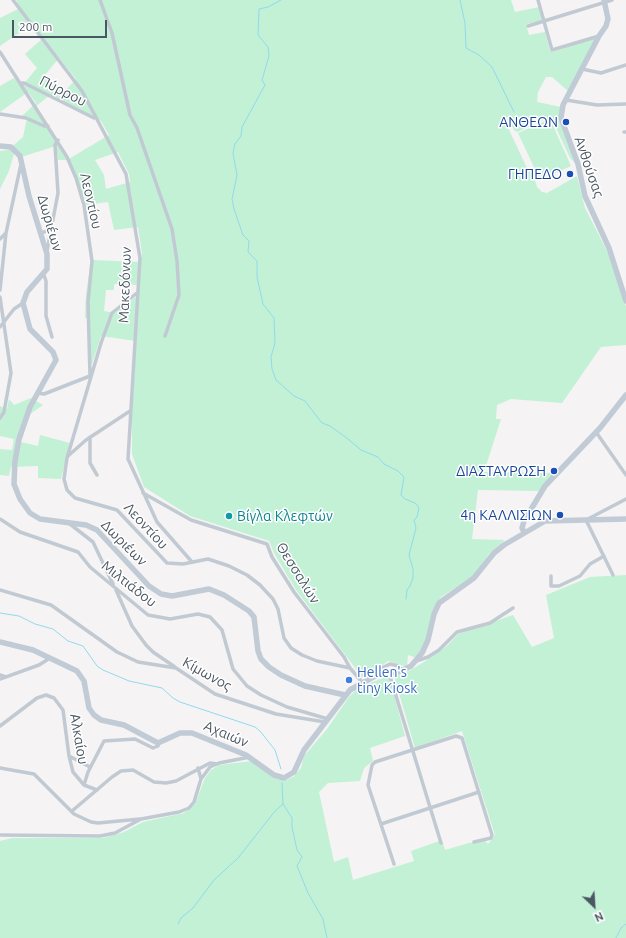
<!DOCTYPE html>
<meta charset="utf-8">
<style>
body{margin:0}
#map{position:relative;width:626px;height:938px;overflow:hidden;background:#f5f3f3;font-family:Ubuntu,sans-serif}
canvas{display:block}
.north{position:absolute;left:574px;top:886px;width:40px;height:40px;-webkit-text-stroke:3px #fff;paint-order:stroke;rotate:155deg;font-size:11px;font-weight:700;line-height:16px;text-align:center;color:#4a5661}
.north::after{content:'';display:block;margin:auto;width:14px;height:18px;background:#4a5661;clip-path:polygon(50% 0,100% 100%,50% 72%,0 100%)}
.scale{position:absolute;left:12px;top:20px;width:95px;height:18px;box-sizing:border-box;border:2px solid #4a5661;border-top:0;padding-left:5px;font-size:12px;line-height:14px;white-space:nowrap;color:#4a5661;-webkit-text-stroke:3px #fff;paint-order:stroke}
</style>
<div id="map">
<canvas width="626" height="938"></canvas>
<div class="north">N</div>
<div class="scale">200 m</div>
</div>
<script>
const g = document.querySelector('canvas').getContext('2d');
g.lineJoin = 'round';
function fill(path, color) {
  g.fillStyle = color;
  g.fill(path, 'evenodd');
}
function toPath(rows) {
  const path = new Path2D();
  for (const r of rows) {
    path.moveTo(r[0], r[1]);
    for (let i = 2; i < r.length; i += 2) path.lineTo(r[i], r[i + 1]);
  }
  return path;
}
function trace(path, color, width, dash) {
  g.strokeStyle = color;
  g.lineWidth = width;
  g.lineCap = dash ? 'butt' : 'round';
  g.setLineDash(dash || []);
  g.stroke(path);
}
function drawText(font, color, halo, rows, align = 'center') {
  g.font = font + ' Ubuntu,sans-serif';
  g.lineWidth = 3;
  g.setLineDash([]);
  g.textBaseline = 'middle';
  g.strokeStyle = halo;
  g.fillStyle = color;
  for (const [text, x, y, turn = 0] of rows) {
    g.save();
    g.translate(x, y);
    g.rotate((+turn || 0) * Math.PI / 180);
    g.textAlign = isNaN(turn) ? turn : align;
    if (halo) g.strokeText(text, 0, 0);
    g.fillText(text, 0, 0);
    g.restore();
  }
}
fill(toPath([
 [16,0,511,0,515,12,539,7,542,21,526,24,529,35,545,32,550,51,553,52,597,37,568,91,552,77,546,77,538,92,537,102,561,107,560,122,575,163,570,158,551,117,541,121,539,118,530,122,531,126,517,132,514,130,508,117,503,117,527,168,532,171,537,187,542,192,547,193,577,176,585,208,609,255,626,307,626,345,601,347,562,403,511,399,497,405,496,419,501,419,484,472,556,473,539,491,478,490,472,539,505,540,489,554,475,575,441,597,435,605,428,637,417,658,408,655,407,665,404,666,388,661,379,668,378,674,366,678,362,677,296,590,274,553,269,541,190,516,144,487,132,454,132,415,136,341,101,336,92,364,90,364,90,318,85,318,86,295,91,260,141,262,142,253,138,227,114,230,108,202,86,205,84,196,80,197,75,178,67,160,58,160,56,146,18,158,15,150,9,171,0,189,0,151,8,150,23,137,27,118,22,116,36,103,28,92,0,112,0,86,14,78,20,85,26,81,37,68,25,54,43,38,32,24,0,46,0,18,20,8],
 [59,58,76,79,65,91,44,76],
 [50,95,101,121,109,135,67,160,35,107],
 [118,152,129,174,130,182,106,189,104,175,95,160],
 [114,284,138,285,138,295,115,313,104,311,106,290,114,290],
 [550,119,571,166,540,180,518,133],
 [31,398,43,405,30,414,21,442,38,446,40,435,70,443,61,479,38,478,38,466,11,467,9,476,0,475,0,449,12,450,14,439,0,436,0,406,7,409,9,399,14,405],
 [626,575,626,938,0,938,0,841,12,838,103,838,124,832,143,822,184,813,195,804,205,778,211,770,219,765,252,761,277,779,286,780,293,777,301,768,304,756,327,729,349,697,357,689,367,684,389,676,405,736,370,748,373,761,364,768,360,781,328,783,319,792,334,862,348,857,353,880,414,861,411,851,442,840,445,850,469,843,485,841,488,844,495,835,462,731,415,748,394,676,411,670,424,662,448,645,458,634,513,615,532,647,554,638,546,595,590,577]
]), '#c3f1d5');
trace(toPath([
 [281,0,268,7,259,9,258,35,268,47,269,56,262,80,265,85,242,127,241,136,235,144,233,153,237,175,232,199,234,209,243,235,249,241,248,252,257,261,257,277,263,304,274,318,275,343,271,357,272,369,276,380,294,396,305,401,322,423,330,426,348,439,361,450,378,457,384,464,398,471,404,477,401,495,405,499,415,503,419,508,417,517,414,520,416,528,409,555,413,569,413,578,410,586,407,590,406,599],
 [460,0,465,23,466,48,479,55,492,67,514,112],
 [0,613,19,616,35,624,53,629,68,641,83,646,97,666,103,670,129,681,162,688,173,698,180,702,255,727,260,731,275,750,281,769],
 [282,783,283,804,292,818,292,827,297,850,302,857,297,866,308,893,323,919,327,938],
 [178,924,181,918,193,908,214,880,238,858,275,811,283,804],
 [616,938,621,928,626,924]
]), '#90daee', 1);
trace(toPath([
 [13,0,82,91,126,174,140,258,128,459,157,522,192,562],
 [100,0,112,33,130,115,137,128,172,229,177,261,179,295,165,336],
 [538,0,552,50,599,36],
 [528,26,612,0],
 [0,52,67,157,76,178,84,205,92,261,88,302,90,376,44,394,38,393],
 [582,69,601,73,626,65],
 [20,83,24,83,94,118,96,117],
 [566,100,597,105,626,104],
 [0,114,26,118,44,126,48,126],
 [624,132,626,132],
 [40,233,51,230],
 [0,239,6,233],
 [47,251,58,193,55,145,58,140],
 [44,275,46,281,46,316,52,337],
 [0,290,6,233,21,164],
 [137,293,112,313,101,343,67,458,64,479,67,490,75,498,117,510,167,563,183,564,208,559,229,566,247,575,260,585,273,599,278,609,284,638,291,648,302,655,317,661,350,668],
 [0,297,11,373,4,412,0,418],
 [0,327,14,309,23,303],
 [596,432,626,475],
 [90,437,90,463,97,475],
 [68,456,86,440,130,411],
 [143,493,191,520,267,544,272,557,294,592,344,657,350,668,362,682],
 [0,519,20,532,78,552,90,567,148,615,170,619,198,614,210,617,222,630,233,669,247,686,261,695,287,707,328,719],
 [70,524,93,542,113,584],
 [613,575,586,520,626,499],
 [551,576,551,586,559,586,580,576,590,564,604,556],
 [0,590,51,605,117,652,138,662,176,668,215,694,276,714,325,722],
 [116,590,132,626,146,645,153,652,175,667],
 [416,661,428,657,439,650,457,632,490,623,513,608],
 [389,673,441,843],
 [384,674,382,668,390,664,399,666,401,671],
 [0,675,6,677],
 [0,679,39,665,50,658],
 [0,726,37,698,46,695,54,698,63,710,69,756,73,772,84,785,97,790],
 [69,756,90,767],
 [0,768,34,774,74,814,91,822,98,823,140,819],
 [198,768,201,779],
 [84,785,88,772,104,741,135,739,153,748,158,746,159,743],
 [72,811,112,777,121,771,133,770,154,782,166,783,176,781,210,763,217,764],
 [381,824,479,792],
 [0,835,100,836,115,833,141,819,179,812,189,808,194,802,201,779,210,767,219,763,250,757],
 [394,864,368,785,372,765,375,762,456,736,462,738,492,835,491,838,474,842]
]), '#c1cad2', 3.5);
trace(toPath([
 [604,0,608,19,606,26,599,36,563,105,561,118,578,164,585,196,609,248,626,301],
 [0,146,11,147,20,156,29,196,47,254,47,269,27,292,23,303,30,329,53,352,56,360,30,407,19,439,15,461,14,484,20,499,30,513,40,519,86,525,97,530,149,586,161,594,172,596,209,589,224,595,249,611,254,617,258,651,261,659,269,667,281,675,305,686,345,695],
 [524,532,522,528,524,521,545,486,600,428,626,395],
 [0,642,33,650,77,671,84,681,89,708,94,715,101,720,124,725,158,743,180,733,192,733,246,755,274,775,284,778,294,772,304,750,350,690,375,676,401,671,411,666,422,653,428,640,434,614,439,603,474,578,494,553,504,545,545,521,626,519]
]), '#c1cbd6', 5.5);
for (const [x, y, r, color] of [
 [566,122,4,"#1a4fb4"],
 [570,174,4,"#1a4fb4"],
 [554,471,4,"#1a4fb4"],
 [560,515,4,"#1a4fb4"],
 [229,516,4,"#0f9aa8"],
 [349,680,4,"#3f7fe0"]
]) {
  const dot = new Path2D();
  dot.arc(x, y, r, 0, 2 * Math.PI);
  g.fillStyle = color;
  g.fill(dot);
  trace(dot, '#fff', 1.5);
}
drawText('14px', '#4a5661', '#fff', [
 ["Πύρρου",63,91,27],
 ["Ανθούσας",589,167,71],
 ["Λεοντίου",91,201,77],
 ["Δωριέων",50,223,74],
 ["Μακεδόνων",125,285,-88],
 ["Λεοντίου",146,526,47],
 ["Δωριέων",124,543,45],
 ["Θεσσαλών",298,573,58],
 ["Μιλτιάδου",129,584,38],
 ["Κίμωνος",207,674,29],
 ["Αχαιών",226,734,23],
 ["Αλκαίου",79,739,80]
]);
drawText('14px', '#164399', '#fff', [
 ["ΑΝΘΕΩΝ",558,122],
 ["ΓΗΠΕΔΟ",562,174],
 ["ΔΙΑΣΤΑΥΡΩΣΗ",546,471],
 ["4η ΚΑΛΛΙΣΙΩΝ",552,515]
], 'right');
drawText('14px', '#0d838f', '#fff', [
 ["Βίγλα Κλεφτών",237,516]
], 'left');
drawText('14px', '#366cbe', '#fff', [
 ["Hellen's",357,672],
 ["tiny Kiosk",357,688]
], 'left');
</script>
